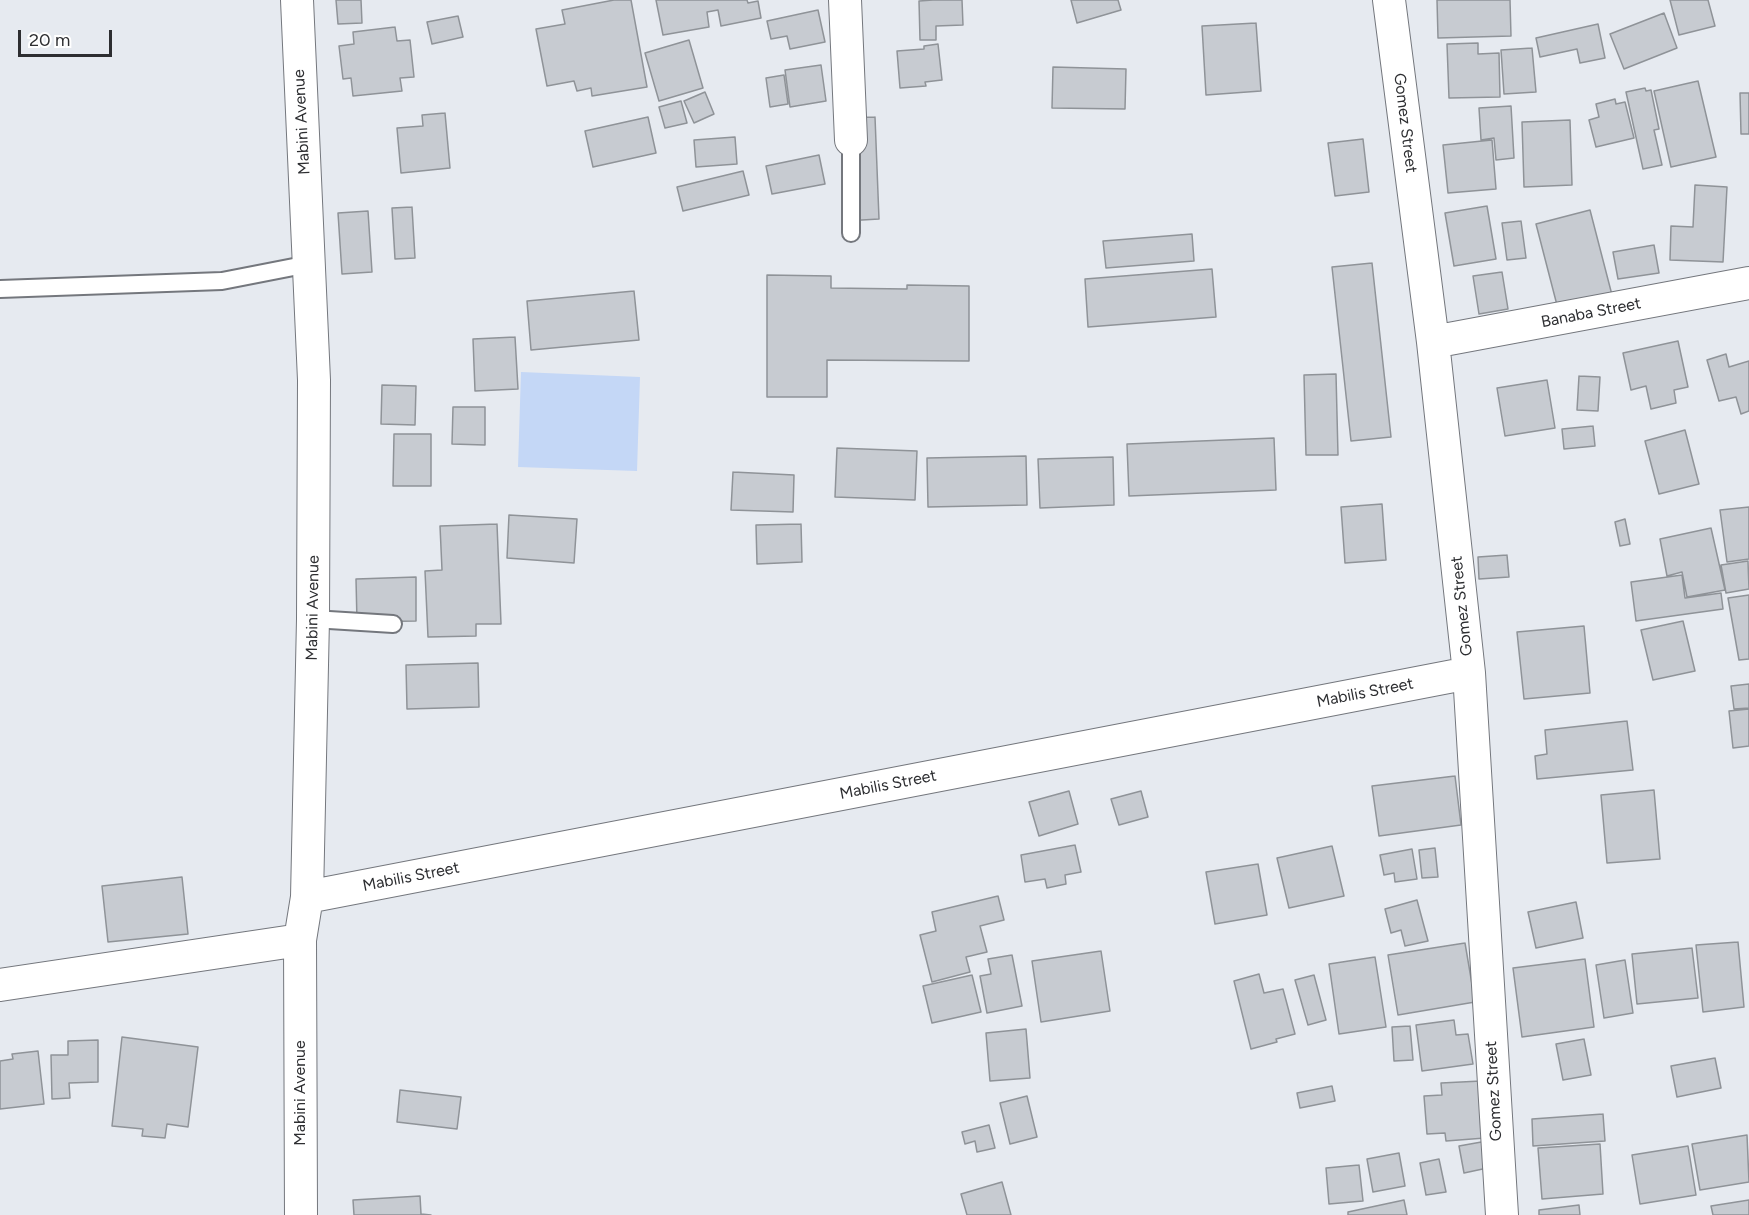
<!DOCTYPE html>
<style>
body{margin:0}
#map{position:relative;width:1749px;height:1215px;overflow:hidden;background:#e6eaf0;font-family:Figtree,sans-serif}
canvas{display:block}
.scale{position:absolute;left:18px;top:30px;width:94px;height:27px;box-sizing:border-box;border:3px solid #2d2e31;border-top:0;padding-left:8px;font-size:18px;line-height:21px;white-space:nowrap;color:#2d2e31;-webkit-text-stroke:4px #fff;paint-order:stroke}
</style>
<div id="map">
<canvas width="1749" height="1215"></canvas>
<div class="scale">20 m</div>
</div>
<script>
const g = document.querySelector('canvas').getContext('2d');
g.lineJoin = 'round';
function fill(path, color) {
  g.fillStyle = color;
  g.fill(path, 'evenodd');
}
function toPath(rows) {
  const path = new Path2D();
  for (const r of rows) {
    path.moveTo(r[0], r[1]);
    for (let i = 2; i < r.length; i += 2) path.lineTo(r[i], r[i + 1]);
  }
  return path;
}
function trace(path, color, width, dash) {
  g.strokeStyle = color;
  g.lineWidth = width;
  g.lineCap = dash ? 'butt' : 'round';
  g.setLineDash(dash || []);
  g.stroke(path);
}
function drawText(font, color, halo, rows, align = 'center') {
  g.font = font + ' Figtree,sans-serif';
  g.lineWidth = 4.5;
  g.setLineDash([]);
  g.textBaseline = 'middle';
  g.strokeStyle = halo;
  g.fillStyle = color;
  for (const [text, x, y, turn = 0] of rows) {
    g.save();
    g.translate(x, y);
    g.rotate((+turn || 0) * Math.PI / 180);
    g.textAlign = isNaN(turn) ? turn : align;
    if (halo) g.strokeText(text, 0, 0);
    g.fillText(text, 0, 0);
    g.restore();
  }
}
fill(toPath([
 [521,372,640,377,637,471,518,467]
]), '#c4d7f6');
const building = toPath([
 [336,0,361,0,362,23,338,24,336,0],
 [614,0,631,0,647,87,592,96,591,88,577,91,574,81,547,86,536,29,565,24,562,10,614,0],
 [656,0,747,0,748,3,758,1,761,18,721,26,718,10,707,12,709,27,663,35,656,0],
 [933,0,962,0,963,25,936,26,936,40,920,40,919,1,933,0],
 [1071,0,1118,0,1121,10,1077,23,1071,0],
 [1437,0,1510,0,1511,36,1438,38,1437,0],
 [1670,0,1708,0,1715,26,1679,35,1670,0],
 [818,10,825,42,790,49,787,36,771,39,767,21,818,10],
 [1664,13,1677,48,1624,69,1610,34,1664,13],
 [458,16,463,37,432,44,427,22,458,16],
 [1256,23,1261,91,1206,95,1202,26,1256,23],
 [1598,24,1605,58,1580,63,1577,49,1540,57,1536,38,1598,24],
 [395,27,397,41,410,40,414,77,400,78,402,91,353,96,351,78,343,79,339,46,354,44,353,32,395,27],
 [689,40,703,88,659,101,645,53,689,40],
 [1478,43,1478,54,1499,53,1500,97,1449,98,1447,44,1478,43],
 [938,44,942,80,925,82,926,86,900,88,897,51,924,49,924,46,938,44],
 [1532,48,1536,92,1504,94,1501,50,1532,48],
 [821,65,826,101,790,107,785,70,821,65],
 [1053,67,1126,69,1125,109,1052,108,1053,67],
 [784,75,788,104,770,107,766,78,784,75],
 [1698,81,1716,157,1671,167,1654,91,1698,81],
 [1645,88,1646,91,1651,90,1659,129,1654,130,1662,165,1643,169,1626,92,1645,88],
 [705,92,714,114,694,123,684,101,705,92],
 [1740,93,1749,93,1749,134,1741,134,1740,93],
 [1615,99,1616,104,1625,102,1634,138,1596,147,1589,120,1599,117,1596,104,1615,99],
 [681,101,687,123,665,128,659,107,681,101],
 [1511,106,1514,158,1496,160,1494,138,1481,140,1479,108,1511,106],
 [445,113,450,168,401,173,397,128,423,126,422,115,445,113],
 [648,117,656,153,593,167,585,131,648,117],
 [875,117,879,219,845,221,841,118,875,117],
 [1570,120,1572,185,1524,187,1522,122,1570,120],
 [735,137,737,164,696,167,694,140,735,137],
 [1363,139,1369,192,1335,196,1328,143,1363,139],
 [1492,140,1496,189,1448,193,1443,145,1492,140],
 [819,155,825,184,772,194,766,166,819,155],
 [743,171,749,195,683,211,677,187,743,171],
 [1695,185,1727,187,1723,262,1670,260,1671,226,1693,227,1695,185],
 [1487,206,1496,259,1454,266,1445,213,1487,206],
 [412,207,415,258,395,259,392,208,412,207],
 [1590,210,1612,295,1558,309,1536,224,1590,210],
 [368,211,372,272,342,274,338,213,368,211],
 [1521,221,1526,258,1507,260,1502,223,1521,221],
 [1192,234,1194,261,1106,268,1103,241,1192,234],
 [1654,245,1659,273,1618,279,1613,252,1654,245],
 [1372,263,1391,437,1351,441,1332,267,1372,263],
 [1212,269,1216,317,1088,327,1085,279,1212,269],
 [1502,272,1508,309,1479,314,1473,276,1502,272],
 [767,275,831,276,831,288,907,289,907,285,969,286,969,361,827,360,827,397,767,397,767,275],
 [634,291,639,340,531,350,527,301,634,291],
 [515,337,518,389,475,391,473,339,515,337],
 [1678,341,1688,387,1674,390,1676,403,1651,409,1646,386,1631,390,1623,353,1678,341],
 [1726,354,1729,367,1749,361,1749,411,1741,414,1736,397,1719,401,1707,360,1726,354],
 [1336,374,1338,455,1306,455,1304,375,1336,374],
 [1579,376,1600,377,1598,411,1577,410,1579,376],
 [1547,380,1555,428,1505,436,1497,388,1547,380],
 [382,385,416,386,415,425,381,424,382,385],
 [453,407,485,407,485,445,452,444,453,407],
 [1593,426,1595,446,1564,449,1562,429,1593,426],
 [1685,430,1699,484,1659,494,1645,441,1685,430],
 [394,434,431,434,431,486,393,486,394,434],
 [1274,438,1276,490,1129,496,1127,444,1274,438],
 [837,448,917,451,915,500,835,497,837,448],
 [1026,456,1027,505,928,507,927,458,1026,456],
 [1113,457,1114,505,1040,508,1038,459,1113,457],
 [733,472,794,475,793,512,731,510,733,472],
 [1382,504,1386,560,1345,563,1341,507,1382,504],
 [1749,507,1749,559,1727,562,1720,510,1749,507],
 [509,515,577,519,574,563,507,558,509,515],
 [1625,519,1630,544,1620,546,1615,522,1625,519],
 [497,524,501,624,476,624,476,636,428,637,425,571,442,570,440,526,497,524],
 [801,524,802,562,757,564,756,525,801,524],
 [1711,528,1725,590,1687,597,1682,572,1667,576,1660,539,1711,528],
 [1507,555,1509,577,1479,579,1478,557,1507,555],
 [1748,561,1749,589,1726,593,1721,565,1748,561],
 [1682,575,1685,598,1721,593,1723,609,1636,621,1631,582,1682,575],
 [416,577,416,621,357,622,356,579,416,577],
 [1749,595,1749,659,1739,660,1728,598,1749,595],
 [1683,621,1695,671,1653,680,1641,630,1683,621],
 [1584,626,1590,693,1524,699,1517,632,1584,626],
 [478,663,479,707,407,709,406,665,478,663],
 [1749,684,1749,708,1734,709,1731,686,1749,684],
 [1749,709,1749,746,1733,748,1729,711,1749,709],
 [1627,721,1633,770,1537,779,1535,756,1547,754,1545,730,1627,721],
 [1455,776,1461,825,1379,836,1372,786,1455,776],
 [1654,790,1660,859,1607,863,1601,795,1654,790],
 [1069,791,1078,824,1039,836,1029,802,1069,791],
 [1141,791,1148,817,1119,825,1111,799,1141,791],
 [1075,845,1081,872,1065,875,1066,884,1047,888,1045,879,1025,882,1021,855,1075,845],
 [1332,846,1344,896,1289,908,1277,858,1332,846],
 [1435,848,1438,877,1422,878,1419,850,1435,848],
 [1412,849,1417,879,1395,882,1394,873,1384,875,1380,855,1412,849],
 [1258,864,1267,915,1215,924,1206,872,1258,864],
 [182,877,188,934,108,942,102,886,182,877],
 [998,896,1004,920,980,926,987,952,966,957,970,972,932,982,920,935,936,931,932,912,998,896],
 [1417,900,1428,941,1405,946,1401,930,1391,933,1385,909,1417,900],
 [1576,902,1583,938,1536,948,1528,912,1576,902],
 [1738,942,1744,1007,1703,1012,1696,945,1738,942],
 [1465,943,1475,1002,1398,1015,1388,955,1465,943],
 [1692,948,1698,998,1637,1004,1632,954,1692,948],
 [1101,951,1110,1011,1041,1022,1032,961,1101,951],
 [1012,955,1022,1006,987,1013,980,976,991,974,988,959,1012,955],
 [1375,957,1386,1027,1339,1034,1329,964,1375,957],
 [1585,959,1594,1027,1522,1037,1513,968,1585,959],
 [1625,960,1633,1013,1604,1018,1596,965,1625,960],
 [1259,974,1264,993,1283,989,1295,1034,1276,1039,1277,1042,1251,1049,1234,981,1259,974],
 [972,975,981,1012,932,1023,923,986,972,975],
 [1314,975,1326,1020,1308,1025,1295,980,1314,975],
 [1454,1020,1456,1035,1468,1034,1473,1064,1422,1071,1416,1025,1454,1020],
 [1410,1026,1413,1060,1394,1061,1392,1027,1410,1026],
 [1026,1029,1030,1078,990,1081,986,1033,1026,1029],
 [122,1037,198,1047,188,1127,167,1124,165,1138,142,1136,143,1129,112,1126,122,1037],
 [1584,1039,1591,1075,1563,1080,1556,1044,1584,1039],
 [98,1040,98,1082,69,1083,70,1098,52,1099,51,1055,68,1055,68,1041,98,1040],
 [38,1051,44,1104,0,1109,0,1061,13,1059,12,1054,38,1051],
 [1715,1058,1721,1088,1677,1097,1671,1066,1715,1058],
 [1481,1081,1485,1138,1446,1141,1445,1133,1427,1134,1424,1096,1442,1095,1441,1083,1481,1081],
 [1332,1086,1335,1101,1300,1108,1297,1093,1332,1086],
 [400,1090,461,1097,457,1129,397,1122,400,1090],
 [1027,1096,1037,1137,1010,1144,1000,1103,1027,1096],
 [1603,1114,1605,1141,1533,1146,1532,1119,1603,1114],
 [989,1125,995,1148,977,1152,975,1141,965,1144,962,1132,989,1125],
 [1747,1135,1749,1182,1700,1190,1692,1144,1747,1135],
 [1487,1141,1492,1167,1464,1173,1459,1146,1487,1141],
 [1600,1144,1603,1194,1542,1199,1538,1148,1600,1144],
 [1688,1146,1696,1195,1640,1204,1632,1155,1688,1146],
 [1399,1153,1405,1186,1373,1192,1367,1159,1399,1153],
 [1439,1159,1446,1192,1426,1195,1420,1163,1439,1159],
 [1359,1165,1363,1201,1329,1204,1326,1168,1359,1165],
 [1002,1182,1011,1215,967,1215,961,1194,1002,1182],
 [420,1196,421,1214,431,1215,354,1215,353,1200,420,1196],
 [1404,1200,1407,1215,1348,1215,1348,1212,1404,1200],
 [1749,1200,1749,1215,1713,1215,1711,1206,1749,1200],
 [1579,1205,1580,1215,1539,1215,1539,1210,1579,1205]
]);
fill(building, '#c7cbd1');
trace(building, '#8f9398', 1.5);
const service = toPath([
 [851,233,851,140],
 [0,289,222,281,309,264],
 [313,619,393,624]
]);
const minor = toPath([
 [297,0,314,380,313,619,307,897,300,940,301,1215],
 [845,0,851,140],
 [1389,0,1433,342,1469,673,1502,1215],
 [1433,342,1749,283],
 [307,897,1469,673],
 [0,985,300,940]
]);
trace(service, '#74777d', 20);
trace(minor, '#74777d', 34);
trace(service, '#fff', 16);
trace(minor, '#fff', 32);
drawText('16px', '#2d2e31', '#fff', [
 ["Mabini Avenue",302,122,-93],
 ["Gomez Street",1405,123,83],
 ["Banaba Street",1591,313,-11],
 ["Gomez Street",1462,606,-96],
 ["Mabini Avenue",313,608,-89],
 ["Mabilis Street",1365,693,-11],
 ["Mabilis Street",888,785,-11],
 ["Mabilis Street",411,877,-11],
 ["Gomez Street",1494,1091,-93],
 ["Mabini Avenue",300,1093,-90]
]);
</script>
